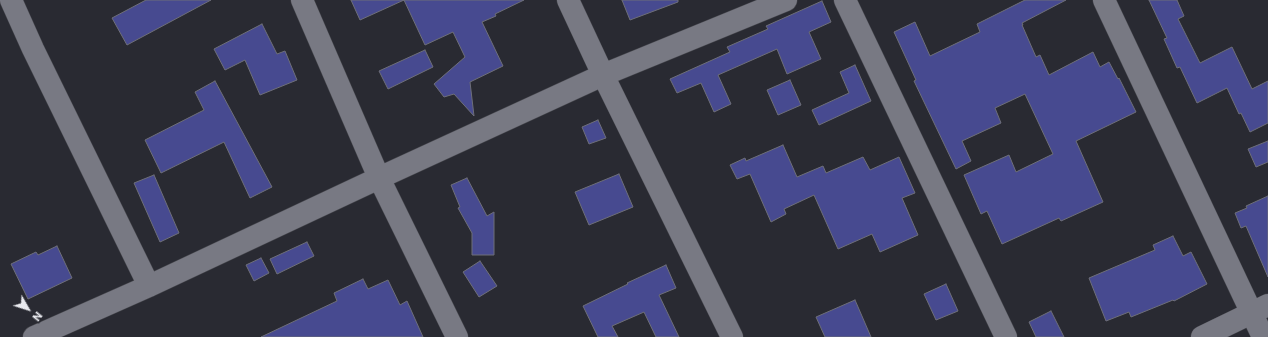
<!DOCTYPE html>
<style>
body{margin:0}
#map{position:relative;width:1268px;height:337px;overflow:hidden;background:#292a32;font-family:Commissioner,sans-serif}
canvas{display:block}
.north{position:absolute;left:8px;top:289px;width:40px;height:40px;-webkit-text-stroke:3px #292a32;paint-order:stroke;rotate:129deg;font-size:11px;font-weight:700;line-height:16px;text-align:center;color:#e9eaef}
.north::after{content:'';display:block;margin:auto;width:14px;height:18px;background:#e9eaef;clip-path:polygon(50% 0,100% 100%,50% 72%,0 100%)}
</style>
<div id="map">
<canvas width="1268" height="337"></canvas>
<div class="north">N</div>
</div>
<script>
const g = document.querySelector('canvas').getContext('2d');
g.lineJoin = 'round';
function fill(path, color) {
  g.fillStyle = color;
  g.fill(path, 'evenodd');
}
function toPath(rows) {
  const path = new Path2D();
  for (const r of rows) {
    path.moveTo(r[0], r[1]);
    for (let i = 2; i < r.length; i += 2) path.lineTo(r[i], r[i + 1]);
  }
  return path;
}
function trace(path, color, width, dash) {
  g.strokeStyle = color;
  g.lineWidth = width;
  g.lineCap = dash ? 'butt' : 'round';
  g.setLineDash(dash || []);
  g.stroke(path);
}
const building = toPath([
 [146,0,211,0,127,45,112,18,146,0],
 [351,0,404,0,360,20,351,0],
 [404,0,524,0,495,14,496,16,482,22,503,66,470,82,474,116,454,94,444,97,434,84,465,57,453,32,425,45,404,0],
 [622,0,678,0,678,2,630,20,622,0],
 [1025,0,1066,0,1022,23,1023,25,1022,25,1036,57,1040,55,1049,75,1093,52,1100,67,1109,62,1118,79,1119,78,1136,112,1076,141,1103,202,1061,221,1059,218,1002,244,987,211,981,214,964,175,1009,155,1016,172,1053,154,1025,94,995,108,1001,123,962,141,971,161,956,169,914,81,916,80,894,32,915,22,930,56,980,32,977,24,1025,0],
 [1149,0,1177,0,1184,16,1178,19,1200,63,1232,47,1252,89,1268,81,1268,123,1250,132,1241,113,1239,114,1227,88,1197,103,1180,67,1177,68,1164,39,1167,38,1149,0],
 [822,1,831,22,809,32,821,59,787,74,777,49,718,75,731,104,714,112,701,83,677,93,670,79,730,52,727,47,768,29,766,26,822,1],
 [262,24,277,54,285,51,297,80,260,95,245,60,225,70,214,49,262,24],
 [425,50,433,67,388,89,379,71,425,50],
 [855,65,871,101,819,125,812,110,849,93,840,72,855,65],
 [790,80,801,105,778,115,767,90,790,80],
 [215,81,272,187,250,198,224,142,161,173,145,140,204,110,195,92,215,81],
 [598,120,606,138,589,144,582,127,598,120],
 [1268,141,1268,162,1256,167,1248,149,1268,141],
 [783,145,797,177,823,166,826,173,863,157,870,170,899,157,915,193,902,198,918,235,880,252,872,234,838,249,814,195,784,209,786,214,771,222,750,174,737,179,730,165,745,158,746,161,783,145],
 [619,174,633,207,589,225,575,192,619,174],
 [154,175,179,233,160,242,134,183,154,175],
 [467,178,487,216,494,212,494,255,472,255,472,233,458,208,460,207,451,185,467,178],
 [1268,196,1268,277,1246,226,1241,228,1235,213,1247,208,1246,206,1268,196],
 [1173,236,1183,256,1191,252,1207,284,1174,301,1173,300,1131,317,1129,312,1106,321,1089,278,1155,250,1153,245,1173,236],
 [307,242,314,256,277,274,270,259,307,242],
 [57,246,72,278,28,299,11,264,36,252,38,255,57,246],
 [261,258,269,273,254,281,246,265,261,258],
 [480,261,497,286,479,297,463,272,480,261],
 [666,265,676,288,659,295,679,337,656,337,644,312,612,326,618,337,598,337,583,306,628,284,627,283,666,265],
 [363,279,368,289,388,280,400,305,407,301,423,337,261,337,337,301,334,293,363,279],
 [946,284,958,311,936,320,924,294,946,284],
 [855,300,871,337,825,337,816,317,855,300],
 [1051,311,1064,337,1036,337,1029,322,1051,311]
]);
fill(building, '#474a90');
trace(building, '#6e6f79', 1);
const minor = toPath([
 [11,0,33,49,149,286],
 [302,0,379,178,457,337],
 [568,0,603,75,732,337],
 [845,0,1006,337],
 [1104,0,1263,337],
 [34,337,149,286,379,178,603,75,786,0],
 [1202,337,1268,305]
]);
trace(minor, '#46474d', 23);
trace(minor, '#787983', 22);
</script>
